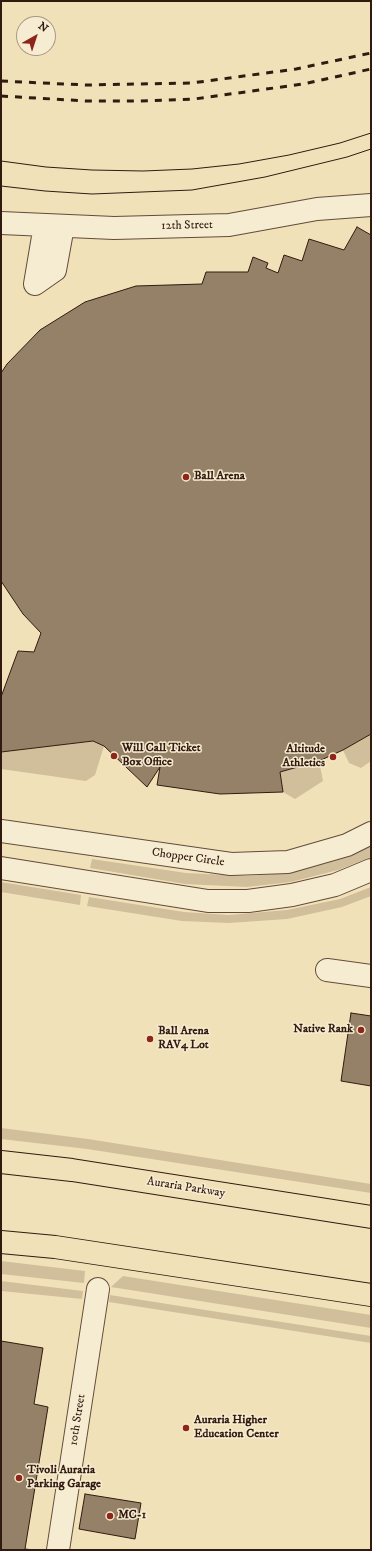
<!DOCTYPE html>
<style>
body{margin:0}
#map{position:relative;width:372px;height:1551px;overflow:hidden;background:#f1e1b8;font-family:"IM FELL DW Pica",serif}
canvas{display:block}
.frame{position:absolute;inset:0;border:2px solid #321a10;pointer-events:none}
.north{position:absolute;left:16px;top:16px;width:40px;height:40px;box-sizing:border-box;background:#f6ecd1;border:1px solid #a89884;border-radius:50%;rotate:39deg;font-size:11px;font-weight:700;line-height:16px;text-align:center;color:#321a10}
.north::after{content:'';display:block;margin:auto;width:14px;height:18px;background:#8f2418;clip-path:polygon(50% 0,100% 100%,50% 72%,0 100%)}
</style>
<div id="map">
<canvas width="372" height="1551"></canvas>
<div class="frame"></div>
<div class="north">N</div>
</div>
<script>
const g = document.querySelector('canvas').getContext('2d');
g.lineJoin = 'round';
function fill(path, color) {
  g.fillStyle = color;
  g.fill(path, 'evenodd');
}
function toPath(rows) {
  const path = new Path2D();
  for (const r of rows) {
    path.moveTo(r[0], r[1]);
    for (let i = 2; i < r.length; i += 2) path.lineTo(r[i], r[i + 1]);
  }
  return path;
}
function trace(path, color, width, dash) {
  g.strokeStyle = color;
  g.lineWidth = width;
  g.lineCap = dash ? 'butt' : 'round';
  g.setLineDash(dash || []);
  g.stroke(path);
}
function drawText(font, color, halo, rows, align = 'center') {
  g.font = font + ' "IM FELL DW Pica",serif';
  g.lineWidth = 3;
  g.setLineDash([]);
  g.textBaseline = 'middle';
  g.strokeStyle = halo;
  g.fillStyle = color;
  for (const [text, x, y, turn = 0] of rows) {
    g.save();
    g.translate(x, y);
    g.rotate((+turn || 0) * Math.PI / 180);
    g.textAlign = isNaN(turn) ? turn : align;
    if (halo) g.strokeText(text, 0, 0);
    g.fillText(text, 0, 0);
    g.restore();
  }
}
fill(toPath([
 [371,734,371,761,361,768,349,763,343,750],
 [93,741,104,746,95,775,86,781,1,769,1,752],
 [319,761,323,781,295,799,283,792,280,772],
 [371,846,371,857,338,870,291,882,247,887,185,884,90,868,92,859,186,873,247,876,290,873,337,860],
 [1,882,81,895,80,905,1,892],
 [371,887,371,896,342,907,287,919,229,923,182,921,87,906,89,897,184,912,229,915,287,910,340,899],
 [1,1128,88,1139,371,1184,371,1193,87,1149,1,1139],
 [1,1261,85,1271,84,1283,1,1274],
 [123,1276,371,1315,371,1328,111,1287],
 [1,1281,83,1291,82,1299,1,1291],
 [110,1295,371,1336,371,1343,109,1302]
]), '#d1bf9b');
const building = toPath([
 [357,227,371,235,371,734,343,750,319,761,280,772,283,792,220,794,157,785,160,767,147,787,104,746,93,741,1,752,1,697,18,651,34,652,41,633,23,614,1,581,1,373,7,364,40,330,85,302,136,286,202,284,206,272,248,272,253,257,268,263,266,268,278,273,284,255,302,261,309,239,344,250,357,227],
 [351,1013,371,1016,371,1086,341,1081,351,1013],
 [1,1341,43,1348,34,1404,48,1407,25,1549,34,1550,1,1550,1,1341],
 [85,1494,141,1503,135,1539,79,1529,85,1494]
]);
fill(building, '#958167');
trace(building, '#321a10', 1);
const minor = toPath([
 [1,223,114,228,229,225,317,209,371,205],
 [35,284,55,270,63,226],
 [35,284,45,225],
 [1,831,231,864,288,862,347,845,371,833],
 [1,868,208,901,248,901,292,895,335,885,371,870],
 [327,970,371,976],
 [58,1550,98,1289]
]);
const major = toPath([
 [1,1162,72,1170,371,1217],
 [1,1242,55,1247,371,1295]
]);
trace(minor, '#624c3a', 24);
trace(major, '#321a10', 24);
trace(minor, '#f6ecd1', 22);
trace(major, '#f1e1b8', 22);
trace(toPath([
 [1,161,46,167,92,170,143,171,192,169,239,164,289,155,340,143,371,133],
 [1,186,45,191,92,194,192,190,265,177,347,157,371,149]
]), '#321a10', 1);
trace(toPath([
 [1,81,86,85,192,83,296,69,371,53],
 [1,96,86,101,140,101,194,99,303,84,371,69]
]), '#321a10', 3, [7, 7]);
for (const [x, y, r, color] of [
 [186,477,4,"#8f2418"],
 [114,756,4,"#8f2418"],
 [333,757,4,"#8f2418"],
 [361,1030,4,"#8f2418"],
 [150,1039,4,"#8f2418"],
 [186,1428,4,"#8f2418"],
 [19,1478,4,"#8f2418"],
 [110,1516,4,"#8f2418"]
]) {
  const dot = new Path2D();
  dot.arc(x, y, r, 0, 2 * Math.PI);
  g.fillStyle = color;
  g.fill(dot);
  trace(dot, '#f6ecd1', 1.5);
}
drawText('12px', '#321a10', '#f6ecd1', [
 ["12th Street",187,226,-1],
 ["Chopper Circle",188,858,8],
 ["Auraria Parkway",186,1188,9],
 ["10th Street",78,1420,-81]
]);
drawText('bold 12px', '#321a10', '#f6ecd1', [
 ["Ball Arena",194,477],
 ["Will Call Ticket",122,749],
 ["Box Office",122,763],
 ["Altitude",325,750,"right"],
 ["Athletics",325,764,"right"],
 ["Native Rank",353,1030,"right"],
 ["Ball Arena",158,1032],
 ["RAV4 Lot",158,1046],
 ["Auraria Higher",194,1421],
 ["Education Center",194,1435],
 ["Tivoli Auraria",27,1471],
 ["Parking Garage",27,1485],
 ["MC-1",118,1516]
], 'left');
</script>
